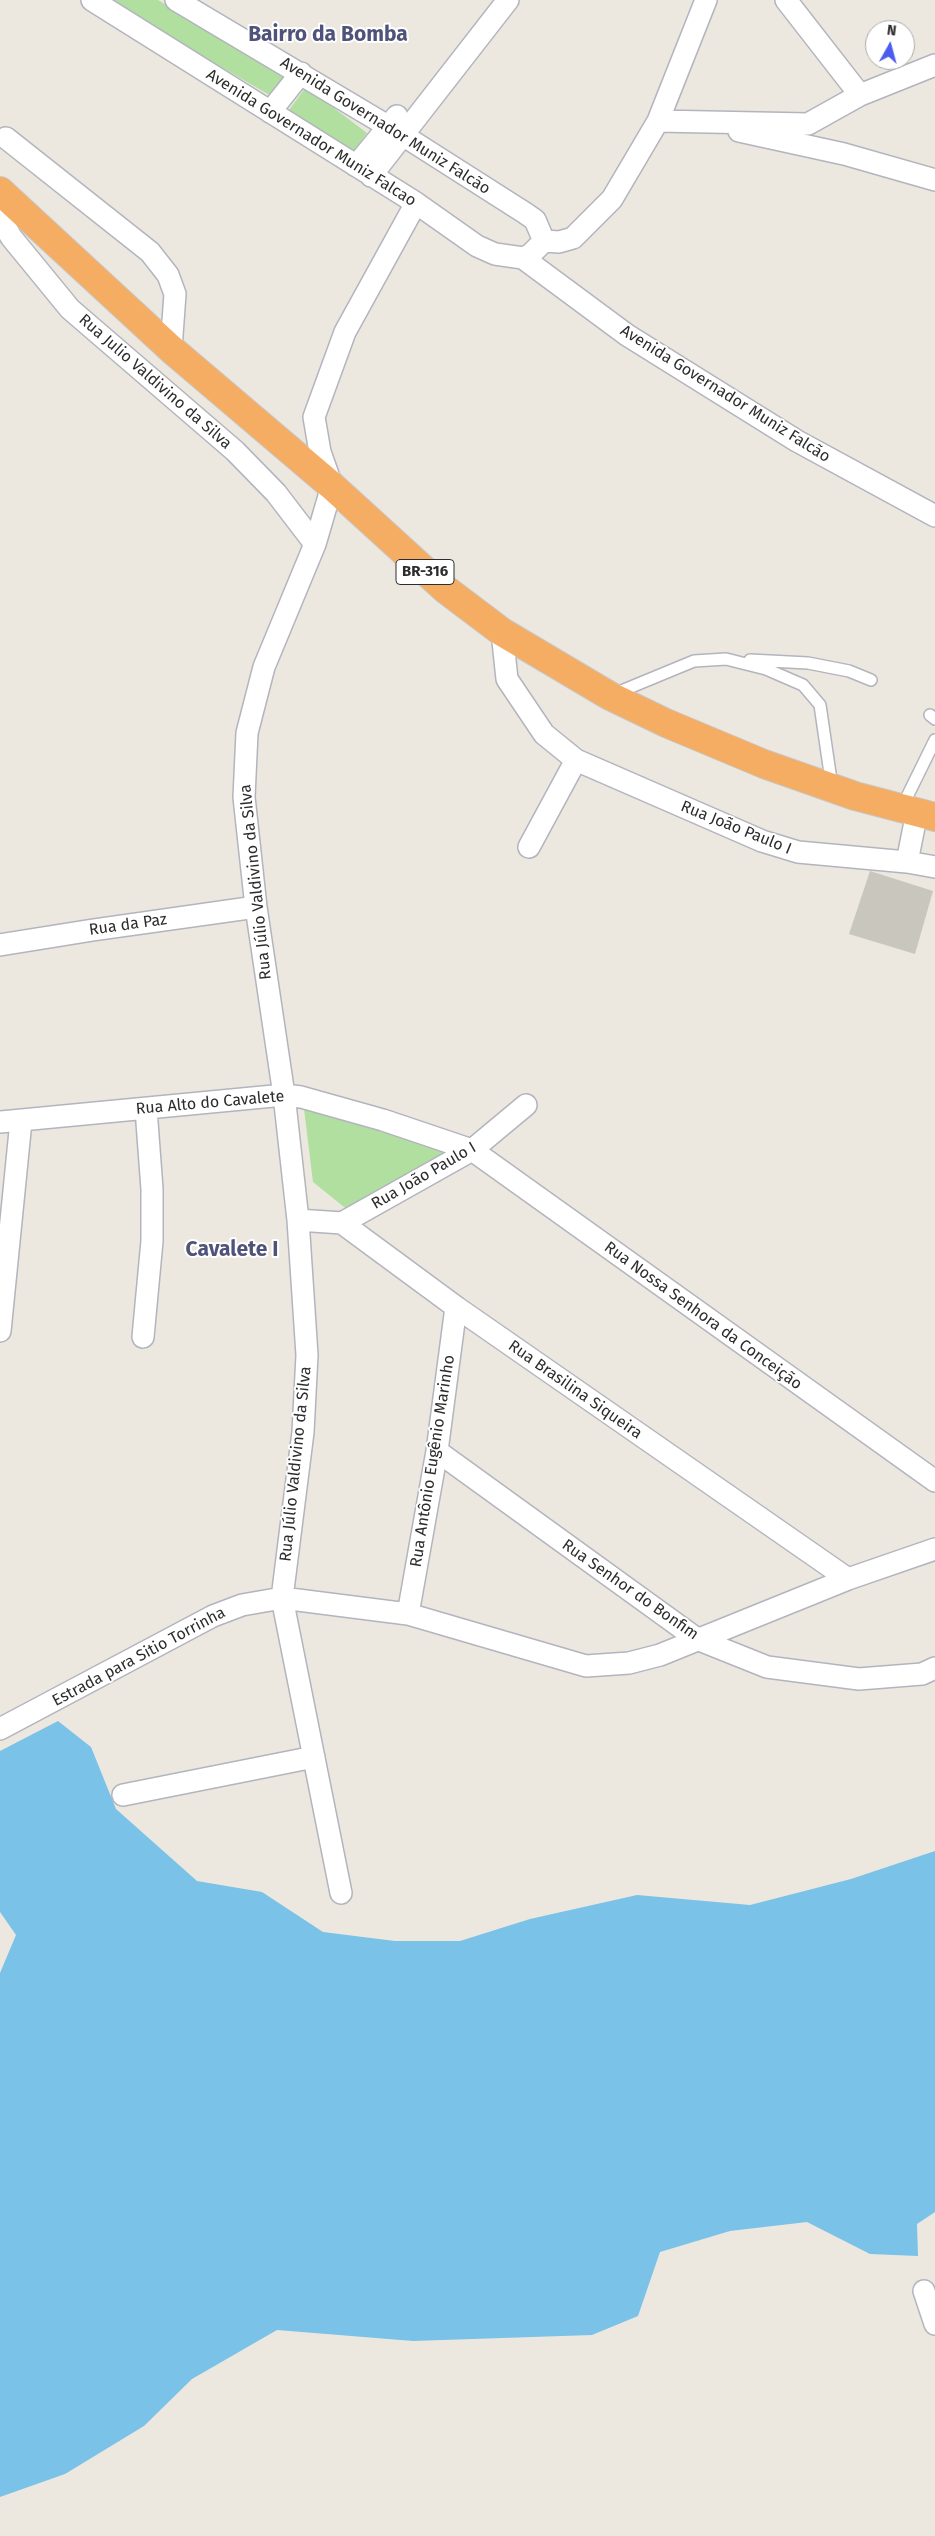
<!DOCTYPE html>
<meta charset="utf-8">
<style>
body{margin:0}
#map{position:relative;width:935px;height:2536px;overflow:hidden;background:#ece8df;font-family:"Fira Sans",sans-serif}
canvas{display:block}
.north{position:absolute;left:865px;top:20px;width:50px;height:50px;box-sizing:border-box;background:#fff;border:1px solid #ababab;border-radius:50%;rotate:7deg;font-size:14px;font-weight:700;line-height:20px;text-align:center;color:#2c2c2c}
.north::after{content:'';display:block;margin:auto;width:18px;height:22px;background:#4a5dee;clip-path:polygon(50% 0,100% 100%,50% 72%,0 100%)}
</style>
<div id="map">
<canvas width="935" height="2536"></canvas>
<div class="north">N</div>
</div>
<script>
const g = document.querySelector('canvas').getContext('2d');
g.lineJoin = 'round';
function fill(path, color) {
  g.fillStyle = color;
  g.fill(path, 'evenodd');
}
function toPath(rows) {
  const path = new Path2D();
  for (const r of rows) {
    path.moveTo(r[0], r[1]);
    for (let i = 2; i < r.length; i += 2) path.lineTo(r[i], r[i + 1]);
  }
  return path;
}
function trace(path, color, width, dash) {
  g.strokeStyle = color;
  g.lineWidth = width;
  g.lineCap = dash ? 'butt' : 'round';
  g.setLineDash(dash || []);
  g.stroke(path);
}
function drawText(font, color, halo, rows, align = 'center') {
  g.font = font + ' "Fira Sans",sans-serif';
  g.lineWidth = 4;
  g.setLineDash([]);
  g.textBaseline = 'middle';
  g.strokeStyle = halo;
  g.fillStyle = color;
  for (const [text, x, y, turn = 0] of rows) {
    g.save();
    g.translate(x, y);
    g.rotate((+turn || 0) * Math.PI / 180);
    g.textAlign = isNaN(turn) ? turn : align;
    if (halo) g.strokeText(text, 0, 0);
    g.fillText(text, 0, 0);
    g.restore();
  }
}
fill(toPath([
 [112,0,158,0,287,77,271,96,134,16],
 [306,87,367,133,354,151,289,110],
 [304,1109,455,1153,349,1211,313,1182]
]), '#b0dfa0');
fill(toPath([
 [58,1721,91,1747,116,1809,197,1881,262,1892,323,1932,395,1941,460,1941,530,1919,637,1895,750,1905,851,1879,935,1851,935,2212,917,2224,918,2256,870,2254,807,2222,730,2231,660,2252,638,2316,592,2335,413,2341,277,2330,192,2379,144,2426,65,2474,0,2497,0,1973,16,1935,0,1912,0,1751]
]), '#7ac2e7');
fill(toPath([
 [870,871,933,891,915,954,849,934]
]), '#c8c6bd');
const lane = toPath([
 [750,660,808,663,849,671,871,680],
 [614,694,694,661,726,659,766,669,803,685,820,705,832,787],
 [930,715,935,719],
 [902,807,935,740]
]);
const street = toPath([
 [92,0,416,203,477,246,495,254,523,258,530,255,544,241,535,220,525,213,401,134,176,0],
 [786,0,860,95],
 [270,112,301,73],
 [658,121,808,124,860,95,935,65],
 [739,131,844,154,935,180],
 [6,138,150,252,168,275,175,294,171,349],
 [356,166,397,116],
 [371,176,508,0],
 [0,217,11,237,70,309,235,451,276,493,315,544],
 [544,241,559,242,573,238,612,199,658,121,706,0],
 [523,258,627,335,797,441,935,516],
 [502,632,507,679,544,734,576,760,529,847],
 [576,760,762,841,798,852,907,862,935,867],
 [907,862,917,812],
 [0,945,93,930,256,907],
 [0,1122,284,1095,301,1097,383,1120,472,1150,935,1481],
 [298,1220,342,1223,456,1307,848,1579],
 [342,1223,472,1150,526,1105],
 [0,1331,21,1121],
 [143,1337,152,1241,152,1189,146,1109],
 [437,1451,697,1639,767,1667,859,1679,922,1674,935,1668],
 [408,1614,437,1451,456,1307],
 [0,1729,213,1616,242,1605,282,1598,408,1614,586,1666,629,1663,660,1655,848,1579,935,1549],
 [123,1795,314,1757],
 [341,1893,282,1598,303,1432,307,1355,298,1220,284,1095,256,907,244,797,247,733,264,667,315,544,332,486,320,452,314,417,345,332,416,203],
 [924,2291,935,2324]
]);
const highway = toPath([
 [0,191,171,349,332,486,445,589,502,632,610,696,666,723,764,764,855,796,935,817]
]);
trace(lane, '#b3b4be', 14);
trace(street, '#b3b4be', 24);
trace(highway, '#c8c8c8', 30);
trace(lane, '#fff', 11);
trace(street, '#fff', 21);
trace(highway, '#f4ad63', 28);
for (const [x, y, w] of [
 [425,572,58]
]) {
  const box = new Path2D();
  box.roundRect(x - w / 2, y - 12.5, w, 25, 4);
  g.fillStyle = '#fff';
  g.fill(box);
  trace(box, '#2c2c2c', 1);
}
drawText('bold 15px', '#2c2c2c', null, [
 ["BR-316",425,572]
]);
drawText('16px', '#2c2c2c', '#fff', [
 ["Avenida Governador Muniz Falcão",385,126,32],
 ["Avenida Governador Muniz Falcao",311,138,32],
 ["Rua Julio Valdivino da Silva",155,382,41],
 ["Avenida Governador Muniz Falcão",725,394,32],
 ["Rua João Paulo I",736,828,22],
 ["Rua Júlio Valdivino da Silva",256,882,-96],
 ["Rua da Paz",128,925,-8],
 ["Rua Alto do Cavalete",210,1103,-5],
 ["Rua João Paulo I",424,1176,-30],
 ["Rua Nossa Senhora da Conceição",703,1316,36],
 ["Rua Brasilina Siqueira",575,1390,35],
 ["Rua Antônio Eugênio Marinho",433,1461,-81],
 ["Rua Júlio Valdivino da Silva",296,1464,-84],
 ["Rua Senhor do Bonfim",630,1590,35],
 ["Estrada para Sitio Torrinha",139,1657,-28]
]);
drawText('bold 21px', '#4f537a', '#fff', [
 ["Bairro da Bomba",328,35],
 ["Cavalete I",232,1250]
]);
</script>
